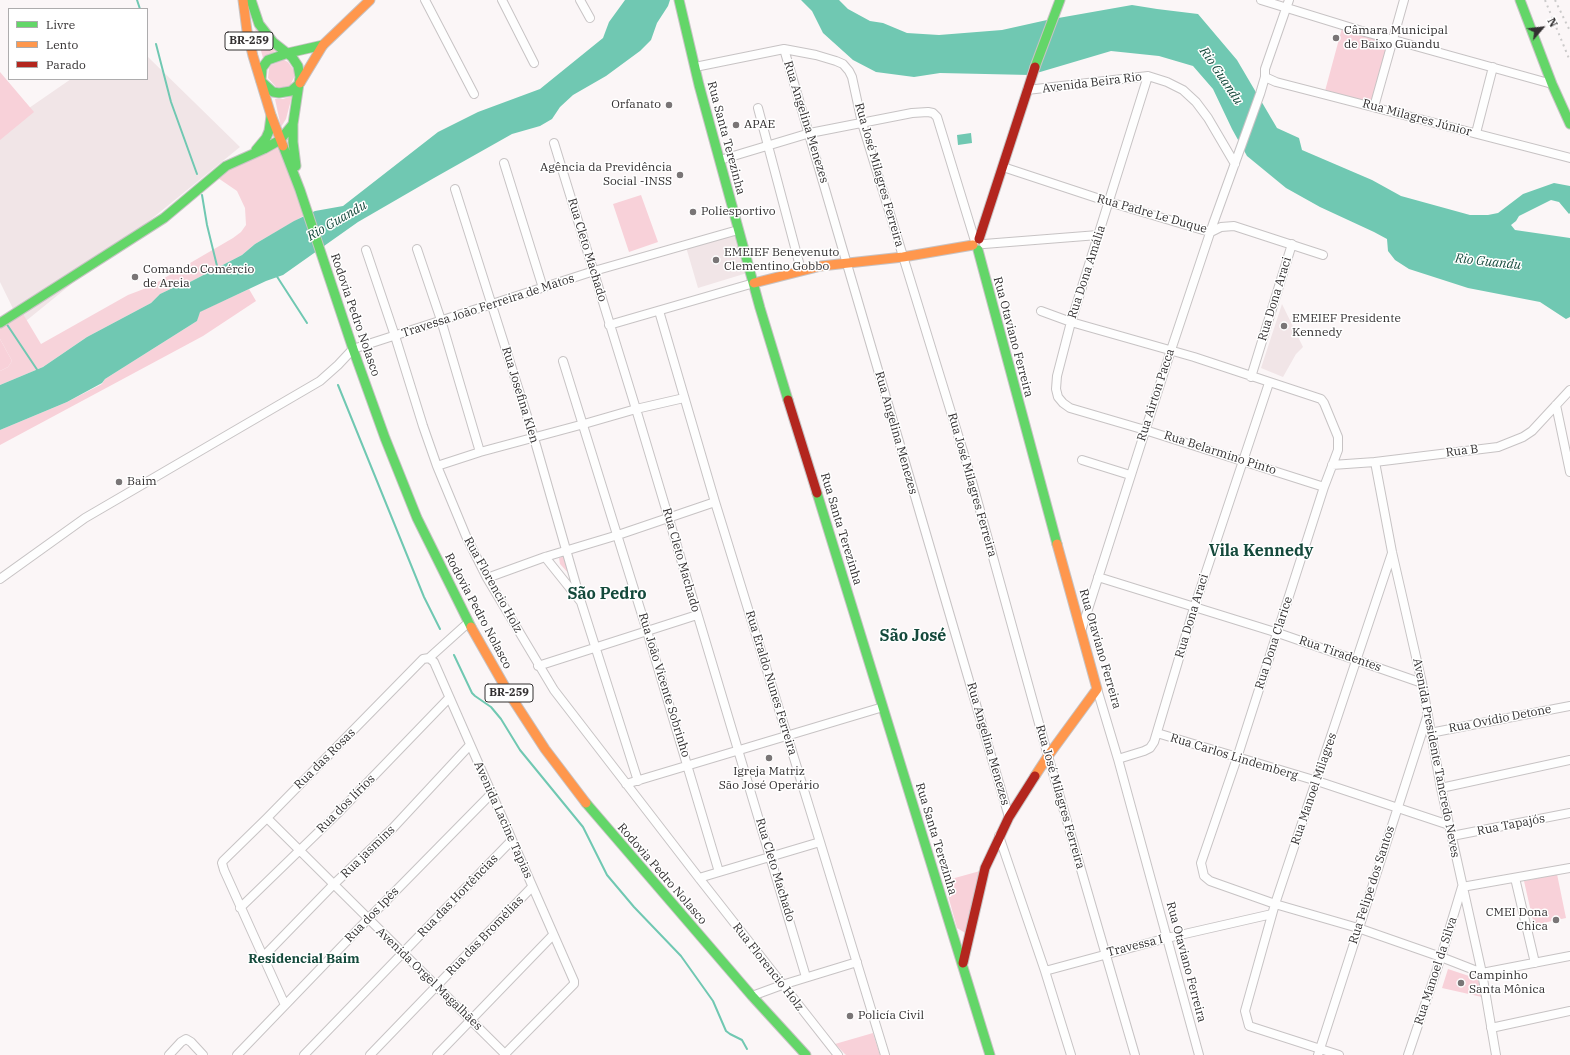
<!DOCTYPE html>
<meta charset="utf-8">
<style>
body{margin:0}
#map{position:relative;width:1570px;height:1055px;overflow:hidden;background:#fbf6f7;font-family:"IBM Plex Serif",serif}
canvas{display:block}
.legend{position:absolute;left:8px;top:8px;width:140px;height:72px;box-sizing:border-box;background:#fff;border:1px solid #adacad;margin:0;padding:5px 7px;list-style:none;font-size:12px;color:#333031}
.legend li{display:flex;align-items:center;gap:8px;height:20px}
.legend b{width:20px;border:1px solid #adacad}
.north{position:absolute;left:1522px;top:8px;width:40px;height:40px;-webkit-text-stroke:3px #fff;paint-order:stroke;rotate:62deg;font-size:11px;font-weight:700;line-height:16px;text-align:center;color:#333031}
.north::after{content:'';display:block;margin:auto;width:14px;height:18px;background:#333031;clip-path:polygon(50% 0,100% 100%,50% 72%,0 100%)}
</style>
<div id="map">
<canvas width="1570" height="1055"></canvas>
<ul class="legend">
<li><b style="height:5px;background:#63d668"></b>Livre</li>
<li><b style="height:5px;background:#ff974d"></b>Lento</li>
<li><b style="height:5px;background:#b3261e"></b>Parado</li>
</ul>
<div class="north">N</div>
</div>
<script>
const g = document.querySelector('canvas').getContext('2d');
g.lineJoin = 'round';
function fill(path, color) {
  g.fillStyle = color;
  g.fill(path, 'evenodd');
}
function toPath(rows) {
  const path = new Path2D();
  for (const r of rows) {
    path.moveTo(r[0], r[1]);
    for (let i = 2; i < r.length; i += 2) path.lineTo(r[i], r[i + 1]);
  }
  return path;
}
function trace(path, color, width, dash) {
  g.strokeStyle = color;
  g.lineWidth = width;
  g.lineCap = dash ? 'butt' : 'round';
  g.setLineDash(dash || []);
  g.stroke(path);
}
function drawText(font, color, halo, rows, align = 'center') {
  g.font = font + ' "IBM Plex Serif",serif';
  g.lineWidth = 3;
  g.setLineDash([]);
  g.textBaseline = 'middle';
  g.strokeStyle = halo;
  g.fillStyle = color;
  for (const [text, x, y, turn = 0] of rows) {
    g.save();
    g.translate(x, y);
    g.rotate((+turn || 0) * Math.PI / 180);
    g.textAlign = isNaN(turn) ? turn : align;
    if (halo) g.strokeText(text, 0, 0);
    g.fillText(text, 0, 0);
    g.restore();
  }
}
fill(toPath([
 [147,56,240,147,21,325,0,282,0,128,71,79,147,79],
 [734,232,747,273,698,288,686,247],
 [1282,304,1303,347,1296,354,1283,377,1261,368]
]), '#f1e5e7');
fill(toPath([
 [1342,28,1390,41,1373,104,1325,91],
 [255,29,277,50,263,58],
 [284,60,288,62,296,73,290,86,277,88,268,78,269,68,271,65],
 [0,72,34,112,0,140],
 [292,96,286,119,281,127,275,99,283,99],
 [641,195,658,242,629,252,613,204],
 [249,289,256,301,203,336,0,445,0,430,67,402,102,384,105,379,197,321,199,312],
 [0,339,12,361,8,367,0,371],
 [571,553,580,586,560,564,559,558],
 [980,871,967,934,957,928,944,881],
 [1557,874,1566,918,1534,925,1524,881],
 [1448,969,1478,979,1482,997,1442,988],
 [873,1033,880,1055,846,1055,835,1044]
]), '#f8d1d9');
fill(toPath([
 [278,144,305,215,255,244,242,255,190,282,179,285,160,294,151,303,87,337,43,367,0,385,0,371,8,367,12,361,0,339,0,328,23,314,41,344,128,295,149,287,233,238,241,232,246,225,245,208,237,191,218,178,224,172]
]), '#f7d3da');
fill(toPath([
 [625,0,670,0,668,6,657,23,651,40,640,51,606,76,573,95,560,107,552,119,540,126,512,134,434,178,358,222,283,275,266,281,200,312,197,321,105,379,102,383,67,402,0,430,0,385,43,367,87,337,151,303,160,294,179,285,190,282,242,255,255,244,294,221,315,211,343,206,438,132,478,112,540,89,603,38,609,22],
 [801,0,839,0,848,9,870,21,883,23,907,33,939,35,1002,30,1047,20,1132,5,1157,9,1198,14,1237,60,1277,128,1299,138,1302,150,1372,180,1401,196,1470,215,1488,215,1498,213,1523,194,1554,183,1570,186,1570,213,1569,214,1559,202,1551,200,1519,216,1516,221,1511,225,1515,230,1570,238,1570,317,1566,319,1540,302,1468,288,1409,269,1395,260,1388,251,1387,239,1374,232,1320,207,1286,188,1247,156,1232,129,1213,89,1193,66,1159,56,1111,51,1030,75,940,73,914,77,876,72,853,60,823,33,812,11],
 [971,133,972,143,958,145,957,135]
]), '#70c8b2');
trace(toPath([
 [137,0,140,9],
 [156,44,171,102,197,174],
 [202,195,207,225,218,270],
 [276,275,307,323],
 [6,323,38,371],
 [338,385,424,597,440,629],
 [454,655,472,693,475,696,491,707,501,719,520,750,583,827,607,875,634,907,681,956,713,1001,726,1031,730,1034,742,1040,747,1049]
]), '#70c8b2', 2);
const street = toPath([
 [425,0,474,94],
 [502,0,534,63],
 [580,0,590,18],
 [1261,0,1365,32,1552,84],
 [784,49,1009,817],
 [695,67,784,49,816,55,836,61,843,64,849,71,852,77,862,123,970,474,1048,756,1135,1055],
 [1148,76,1071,322,1057,376,1056,389,1058,397,1063,403,1070,408,1145,430,1324,487],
 [1265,77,1276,82,1570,158],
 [1027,90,1148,76,1167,82,1183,90,1196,102,1208,118,1235,164],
 [1374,107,1404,0],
 [758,108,801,270],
 [1476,133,1493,67],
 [554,143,636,409,806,977],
 [720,160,810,133,912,113,928,112,933,113,937,117,975,241],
 [504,163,543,288],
 [1003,167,1109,202,1203,230,1211,232,1221,227,1234,226,1323,255],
 [455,189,534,438,581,602],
 [984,244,1098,235],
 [417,249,441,320,480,452],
 [366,250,395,336,423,426,437,466,466,536,487,578,554,690,699,878,838,1055],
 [659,311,715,502,820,842,885,1055],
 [1041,311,1071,322,1194,357,1321,399,1324,403,1338,437,1338,450,1324,487,1237,758,1201,863,1204,876,1210,881,1275,904,1358,928,1441,957,1482,973,1570,956],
 [609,325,754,283],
 [563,361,647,631,719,872],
 [1251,377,1292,244],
 [1556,405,1570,472],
 [1082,460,1130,475],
 [1375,462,1392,552,1422,683,1441,788,1482,973,1496,1055],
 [1332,465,1375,462,1498,447,1523,437,1532,431,1570,390],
 [437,466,480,452,584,424,636,409,684,398],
 [545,557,581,602,638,781],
 [1098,577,1278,633,1422,683],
 [487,578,545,557,618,535,715,502],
 [0,579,85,518,320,381,338,365,353,349,594,271,738,230],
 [1082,628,1171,350,1213,224,1260,94,1265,77,1265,69,1289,0],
 [429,658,434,662,574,981,574,984,504,1055],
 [538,666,697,615],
 [1097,689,1118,759,1199,1055],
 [1157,733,1317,781,1449,825],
 [1430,733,1570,706],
 [1118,759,1144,751,1150,748,1154,742,1194,608,1269,383],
 [626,784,883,707],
 [1441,788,1570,760],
 [267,818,506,1055],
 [999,836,1045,971,1071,1055],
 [1452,836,1570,813],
 [699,878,820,842],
 [1515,878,1535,963],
 [240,908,337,814,449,698],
 [263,957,333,885,392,829,470,745],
 [1045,971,1167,938,1272,914],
 [752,996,782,985,857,962],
 [285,1005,224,870,222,863,223,861,267,818,423,659,429,658,469,622],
 [1491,1028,1570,1011],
 [169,1055,181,1042,186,1039,191,1042,203,1055],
 [237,1055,368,919,492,793],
 [304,1055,512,840],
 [370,1055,532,887],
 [437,1055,553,935],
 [1318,1055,1427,717],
 [1339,1055,1249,1026,1245,1011,1275,904,1392,553],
 [1408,1055,1441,957,1462,887,1570,868]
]);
const fast = toPath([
 [251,0,259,24,273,42,292,57,298,66,300,77,293,124,293,142,296,166],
 [679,0,699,85,760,308,788,400],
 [1520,0,1552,84,1570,124],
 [288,53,323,45],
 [288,53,268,60,262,68,261,81,273,92,279,93,291,91,300,83],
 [1035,67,1060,0],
 [283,146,300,190,353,349,385,438,417,518,471,627],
 [256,150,266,138,269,131,271,116],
 [978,250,1057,544],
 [0,323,164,218,226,166,264,149,280,140,293,124],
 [817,493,990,1055],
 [586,803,752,996,806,1055]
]);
const slow = toPath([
 [243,0,247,31,253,56,271,115,283,146],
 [300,83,323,45,370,0],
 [754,283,821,266,903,257,973,245],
 [471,627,508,692,545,749,586,803],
 [1035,776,1048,756,1097,689,1057,544]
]);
const jam = toPath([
 [979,239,1035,67],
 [788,400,817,493],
 [963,963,985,868,1009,817,1035,776]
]);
trace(street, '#c7c3c4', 10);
trace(fast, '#c7c3c4', 11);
trace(slow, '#c7c3c4', 11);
trace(jam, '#c7c3c4', 11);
trace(street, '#fefefe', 8);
trace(fast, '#63d668', 9);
trace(slow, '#ff974d', 9);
trace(jam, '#b3261e', 9);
trace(toPath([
 [1545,0,1570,61],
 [1555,0,1570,31]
]), '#cbcaca', 2, [2, 4]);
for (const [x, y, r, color] of [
 [1336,38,4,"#797576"],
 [669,105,4,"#797576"],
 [736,125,4,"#797576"],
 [680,175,4,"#797576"],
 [693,212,4,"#797576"],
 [716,260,4,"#797576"],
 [135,277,4,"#797576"],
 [1284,326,4,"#797576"],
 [119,482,4,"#797576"],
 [769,758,4,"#797576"],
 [1556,920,4,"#797576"],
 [1461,983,4,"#797576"],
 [850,1016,4,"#797576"]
]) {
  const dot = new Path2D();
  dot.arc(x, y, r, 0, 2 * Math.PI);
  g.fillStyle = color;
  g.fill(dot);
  trace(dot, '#fff', 1.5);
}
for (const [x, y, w] of [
 [249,41,48],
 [509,693,48]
]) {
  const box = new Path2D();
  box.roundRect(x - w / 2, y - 9, w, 18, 3);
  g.fillStyle = '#fff';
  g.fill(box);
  trace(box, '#333031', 1);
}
drawText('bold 11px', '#333031', null, [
 ["BR-259",249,41],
 ["BR-259",509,693]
]);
drawText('12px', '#333031', '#fff', [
 ["Câmara Municipal",1344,31],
 ["de Baixo Guandu",1344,45],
 ["Orfanato",661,105,"right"],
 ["APAE",744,125],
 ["Agência da Previdência",672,168,"right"],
 ["Social -INSS",672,182,"right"],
 ["Poliesportivo",701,212],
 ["EMEIEF Benevenuto",724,253],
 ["Clementino Gobbo",724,267],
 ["Comando Comércio",143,270],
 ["de Areia",143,284],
 ["EMEIEF Presidente",1292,319],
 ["Kennedy",1292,333],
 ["Baim",127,482],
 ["Igreja Matriz",769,772,"center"],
 ["São José Operário",769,786,"center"],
 ["CMEI Dona",1548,913,"right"],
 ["Chica",1548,927,"right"],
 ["Campinho",1469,976],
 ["Santa Mônica",1469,990],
 ["Policía Civil",858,1016]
], 'left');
drawText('12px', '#333031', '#fff', [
 ["Avenida Beira Rio",1092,83,-7],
 ["Rua Milagres Júnior",1417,118,15],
 ["Rua Angelina Menezes",806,122,73],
 ["Rua Santa Terezinha",726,138,75],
 ["Rua José Milagres Ferreira",879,175,74],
 ["Rua Padre Le Duque",1152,214,16],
 ["Rua Cleto Machado",587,250,73],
 ["Rua Dona Amália",1087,272,-72],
 ["Rua Dona Araci",1275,299,-73],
 ["Travessa João Ferreira de Matos",488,306,-18],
 ["Rodovia Pedro Nolasco",355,315,71],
 ["Rua Otaviano Ferreira",1013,337,75],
 ["Rua Josefina Klen",520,395,73],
 ["Rua Airton Pacca",1156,395,-72],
 ["Rua Angelina Menezes",896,433,74],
 ["Rua B",1462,451,-7],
 ["Rua Belarmino Pinto",1220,453,18],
 ["Rua José Milagres Ferreira",972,485,74],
 ["Rua Santa Terezinha",841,529,73],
 ["Rua Cleto Machado",681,560,74],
 ["Rua Florencio Holz",493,585,61],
 ["Rodovia Pedro Nolasco",478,611,62],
 ["Rua Dona Araci",1192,616,-73],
 ["Rua Dona Clarice",1274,643,-72],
 ["Rua Otaviano Ferreira",1100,649,74],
 ["Rua Tiradentes",1340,654,19],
 ["Rua Eraldo Nunes Ferreira",771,683,73],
 ["Rua João Vicente Sobrinho",664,685,73],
 ["Rua Ovídio Detone",1500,719,-11],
 ["Rua Angelina Menezes",988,744,74],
 ["Rua Carlos Lindemberg",1234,757,17],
 ["Avenida Presidente Tancredo Neves",1436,758,79],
 ["Rua das Rosas",325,759,-45],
 ["Rua Manoel Milagres",1314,789,-71],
 ["Rua José Milagres Ferreira",1060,797,74],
 ["Rua dos lírios",346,804,-45],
 ["Avenida Lacine Tapias",503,820,66],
 ["Rua Tapajós",1511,825,-11],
 ["Rua Santa Terezinha",936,839,73],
 ["Rua jasmins",368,852,-44],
 ["Rua Cleto Machado",775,870,73],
 ["Rodovia Pedro Nolasco",662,874,49],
 ["Rua Felipe dos Santos",1372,885,-72],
 ["Rua das Hortências",458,896,-46],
 ["Rua dos Ipês",372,915,-46],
 ["Rua das Bromélias",485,936,-46],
 ["Travessa I",1135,946,-14],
 ["Rua Otaviano Ferreira",1186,962,75],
 ["Rua Florencio Holz",768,967,52],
 ["Rua Manoel da Silva",1436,971,-72],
 ["Avenida Orgel Magalhães",429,979,44]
]);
drawText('italic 13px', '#164a3c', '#fff', [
 ["Rio Guandu",1221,76,56],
 ["Rio Guandu",337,221,-30],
 ["Rio Guandu",1488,262,6]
]);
drawText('bold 13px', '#14493b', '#fff', [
 ["Residencial Baim",304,959]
]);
drawText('bold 16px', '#14493b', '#fff', [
 ["Vila Kennedy",1261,551],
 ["São Pedro",607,594],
 ["São José",913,636]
]);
</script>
